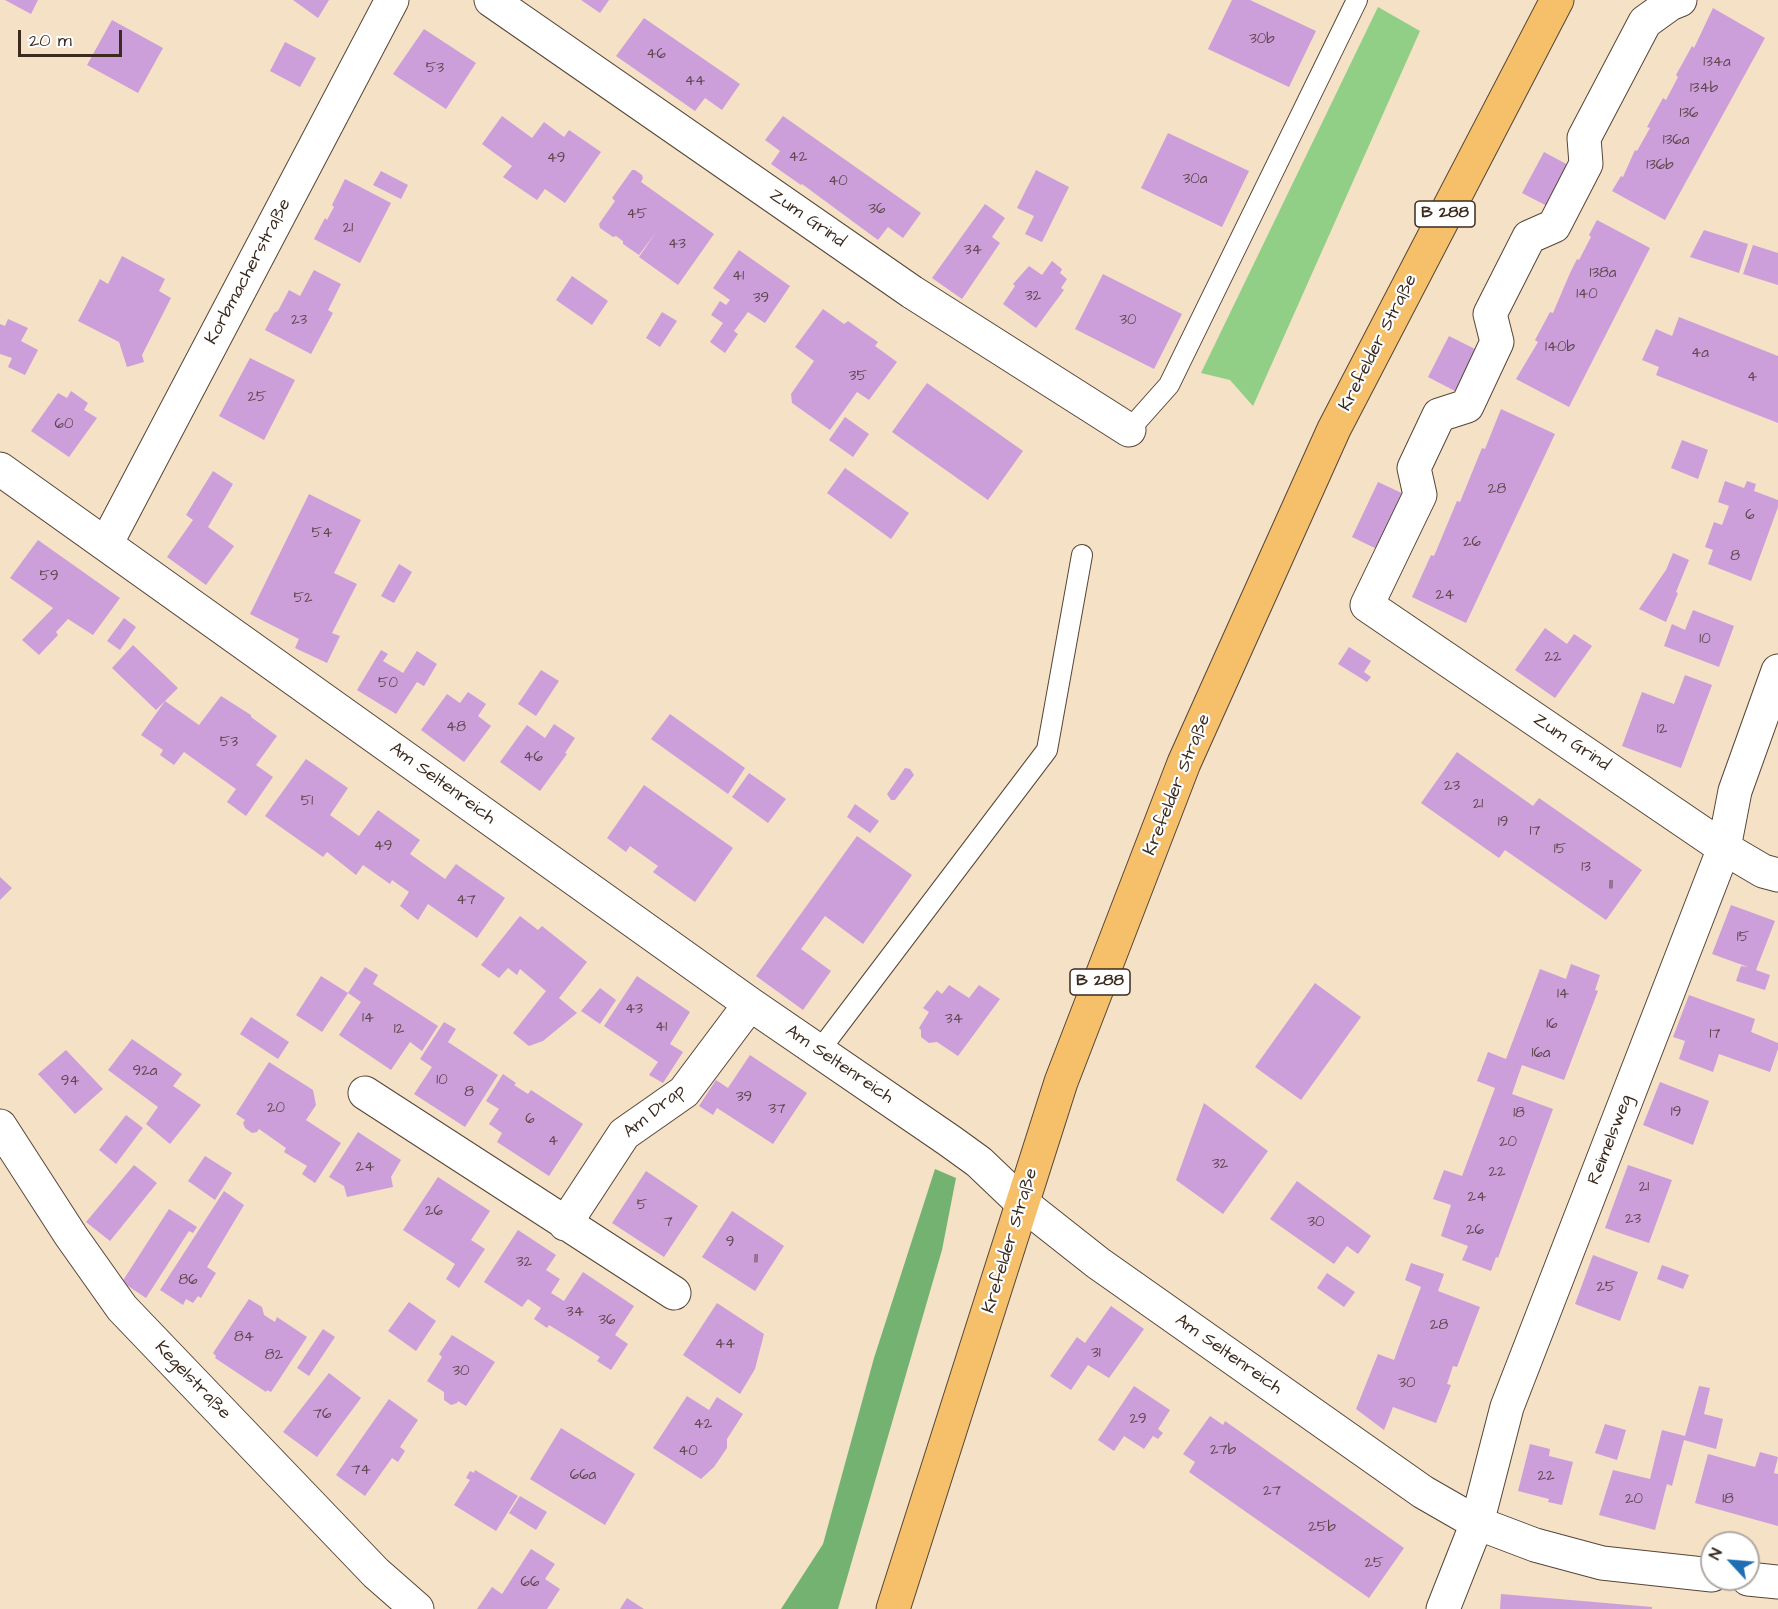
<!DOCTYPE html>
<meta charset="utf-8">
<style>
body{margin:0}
#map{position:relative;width:1778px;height:1609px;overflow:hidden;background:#f4e1c6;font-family:"Architects Daughter",sans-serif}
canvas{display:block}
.north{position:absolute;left:1700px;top:1531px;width:60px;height:60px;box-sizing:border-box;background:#fff;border:2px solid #b1aaa5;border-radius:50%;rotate:296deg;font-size:16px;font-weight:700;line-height:24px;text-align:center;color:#3b2a1e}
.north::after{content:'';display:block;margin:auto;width:21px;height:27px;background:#1f6fb2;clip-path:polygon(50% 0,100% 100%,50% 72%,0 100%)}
.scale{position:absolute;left:18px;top:30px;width:104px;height:27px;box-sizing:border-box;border:3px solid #3b2a1e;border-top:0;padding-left:8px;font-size:18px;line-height:21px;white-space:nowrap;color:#3b2a1e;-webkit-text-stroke:4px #fff;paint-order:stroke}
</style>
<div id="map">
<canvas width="1778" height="1609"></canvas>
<div class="north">N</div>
<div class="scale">20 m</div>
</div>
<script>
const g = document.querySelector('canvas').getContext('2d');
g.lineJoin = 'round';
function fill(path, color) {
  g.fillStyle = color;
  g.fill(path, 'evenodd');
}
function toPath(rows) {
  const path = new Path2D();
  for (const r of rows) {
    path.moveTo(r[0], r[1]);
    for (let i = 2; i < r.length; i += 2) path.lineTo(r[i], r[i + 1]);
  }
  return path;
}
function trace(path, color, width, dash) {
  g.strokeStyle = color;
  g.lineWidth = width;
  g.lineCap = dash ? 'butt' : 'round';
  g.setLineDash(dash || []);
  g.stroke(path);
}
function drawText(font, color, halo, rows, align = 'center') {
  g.font = font + ' "Architects Daughter",sans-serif';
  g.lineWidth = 4.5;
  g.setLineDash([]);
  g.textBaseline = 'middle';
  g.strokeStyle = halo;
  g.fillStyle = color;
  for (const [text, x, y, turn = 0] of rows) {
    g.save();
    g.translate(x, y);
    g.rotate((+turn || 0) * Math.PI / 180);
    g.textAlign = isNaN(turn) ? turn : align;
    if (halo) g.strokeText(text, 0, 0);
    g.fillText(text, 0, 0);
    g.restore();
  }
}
fill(toPath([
 [1378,7,1420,31,1253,406,1230,380,1201,373]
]), '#90cf85');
fill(toPath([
 [935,1169,956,1178,942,1250,838,1609,781,1609,823,1544,874,1358]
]), '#74b272');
fill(toPath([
 [5,0,38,0,31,14],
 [293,0,329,0,318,18],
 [581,0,609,0,600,13],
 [1232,0,1250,0,1316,31,1289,87,1208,49],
 [1713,8,1765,38,1665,220,1612,191,1621,176,1623,177,1635,150,1637,151,1650,128,1647,127,1663,98,1666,100,1678,77,1676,75,1692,46,1694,48],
 [644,18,740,84,722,110,705,98,695,111,616,56],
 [112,20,163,48,138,93,87,65],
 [424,29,476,63,446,109,393,74],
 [285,42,316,58,300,87,270,71],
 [502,116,532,138,544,122,564,137,569,130,601,152,565,203,545,189,537,200,503,177,512,166,482,144],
 [783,116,921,213,903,238,888,227,878,240,802,184,801,185,771,164,780,151,765,140],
 [1168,133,1249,171,1222,227,1141,188],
 [1544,152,1570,166,1549,207,1522,193],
 [632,170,635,170,642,175,643,178,641,182,714,234,678,285,639,257,656,232,639,255,623,244,623,241,616,236,613,237,600,228,599,224,615,201,612,198],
 [1036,170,1069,187,1042,242,1025,234,1034,216,1017,208],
 [381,171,408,185,401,199,373,185],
 [345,179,391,203,360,263,314,239,325,218,327,220,334,207,332,205],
 [985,204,1005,218,992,237,1000,243,962,299,932,278],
 [1597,220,1650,248,1569,407,1516,379,1538,342,1535,340,1550,312,1553,313,1570,273,1577,259,1579,260,1591,237,1589,235],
 [1704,230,1748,244,1739,273,1690,257],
 [1753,245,1778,253,1778,285,1743,274],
 [739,250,790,286,765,323,748,312,734,331,738,334,725,353,710,342,723,323,711,315,720,301,726,305,730,300,713,288],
 [122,256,165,279,159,291,171,298,142,355,144,362,127,367,119,342,78,321,100,279,108,284],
 [1052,261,1062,269,1060,273,1067,279,1061,288,1064,290,1036,328,1003,304,1015,286,1013,284,1029,266,1042,275],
 [314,270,341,284,328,310,333,313,311,354,265,330,274,313,278,311,289,290,300,296],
 [1103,274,1182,314,1154,369,1075,329],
 [572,276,608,301,592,325,556,300],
 [823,309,844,324,848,321,862,331,878,342,875,346,897,362,869,400,857,392,830,430,792,403,791,394,814,361,795,347],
 [662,312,677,321,660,347,646,338],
 [1679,317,1778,356,1778,423,1656,375,1659,367,1642,360,1656,329,1672,336],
 [8,319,28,328,21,341,38,350,25,375,8,367,12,358,0,354,0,324,5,326],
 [1449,336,1475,349,1455,391,1428,377],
 [250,358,295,380,264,440,219,416],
 [927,383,1023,451,988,500,892,432],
 [71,391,88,403,84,410,97,418,69,457,31,431,58,393,67,398],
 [1501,409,1555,434,1466,623,1412,597,1431,555,1434,556,1457,501,1460,502,1482,448,1485,449],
 [845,417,869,434,853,457,829,440],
 [1682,440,1708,450,1698,479,1671,468],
 [845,468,909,513,891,539,827,493],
 [213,471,233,484,208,527,234,546,206,585,167,557,193,520,186,515],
 [1725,481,1744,488,1747,481,1756,484,1754,491,1778,500,1778,507,1751,581,1708,564,1713,550,1705,547,1714,522,1722,525,1729,506,1718,502],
 [1378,482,1406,495,1379,550,1352,537],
 [309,494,361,520,334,573,357,584,332,633,340,636,327,663,295,648,299,639,250,614],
 [38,540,120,598,93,635,68,619,56,632,58,635,39,655,22,640,53,608,10,578],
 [1673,553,1689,560,1676,592,1678,593,1666,622,1639,609,1666,570],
 [399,564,412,572,394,603,381,596],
 [1693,610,1734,626,1719,667,1664,646,1672,624,1685,630],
 [124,618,136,627,120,650,107,641],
 [1545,628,1567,644,1574,634,1592,646,1555,698,1515,670],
 [133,645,178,688,156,710,112,668],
 [1349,647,1371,661,1364,672,1371,677,1367,682,1338,664],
 [381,650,388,654,383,661,403,673,417,651,437,664,424,686,417,682,396,714,357,690],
 [541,670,559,681,536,716,518,704],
 [1685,675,1712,685,1681,768,1622,746,1642,692,1674,704],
 [468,692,486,704,478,716,491,726,464,762,421,730,447,694,460,703],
 [221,696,251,715,251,717,277,736,256,765,273,777,246,816,227,802,236,789,184,752,174,765,160,755,163,750,141,735,165,701,199,725],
 [670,714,745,768,728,794,651,739],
 [554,724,575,738,565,753,567,754,540,791,500,762,527,725,545,738],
 [1457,752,1533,806,1539,798,1642,870,1606,920,1505,850,1499,858,1421,803],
 [306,759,348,788,330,815,359,836,378,810,420,840,410,854,445,879,456,864,505,898,477,938,428,904,418,920,400,906,409,892,392,880,390,884,363,865,356,875,327,852,323,857,265,816],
 [905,768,910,769,914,775,895,800,891,800,887,794],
 [749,773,786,799,768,823,732,797],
 [644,785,733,848,695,902,653,872,658,866,630,846,626,852,607,838],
 [855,804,879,821,870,833,847,817],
 [857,836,912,875,863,944,825,916,801,949,831,971,803,1010,756,976],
 [0,877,12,888,0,900],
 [1731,905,1775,921,1756,970,1770,975,1765,990,1736,981,1741,966,1748,967,1712,954],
 [520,916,538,930,542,926,587,962,559,998,577,1013,543,1041,529,1046,513,1033,546,991,520,969,517,975,508,968,499,978,481,965],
 [1571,964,1600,975,1595,990,1598,991,1564,1080,1522,1065,1512,1094,1553,1109,1498,1258,1496,1257,1491,1271,1462,1260,1468,1246,1441,1236,1451,1205,1433,1199,1444,1170,1462,1176,1495,1088,1477,1081,1488,1052,1506,1059,1540,969,1566,979],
 [365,967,378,975,373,984,438,1026,422,1051,410,1042,391,1070,339,1035,361,1002,348,993],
 [321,976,348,993,322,1032,296,1015],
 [637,976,690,1012,670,1044,683,1052,663,1083,649,1075,658,1062,604,1026],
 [1315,983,1361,1017,1301,1100,1255,1067],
 [949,985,969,998,979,985,1000,999,958,1056,937,1042,929,1043,921,1037,921,1030,919,1028,929,1012,923,1008,937,990,942,994],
 [600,988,616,1000,600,1024,581,1011],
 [1689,995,1755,1019,1751,1032,1778,1043,1778,1049,1770,1072,1719,1054,1713,1072,1679,1059,1685,1041,1673,1037],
 [251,1017,289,1042,278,1059,240,1034],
 [444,1022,456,1029,448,1042,498,1075,465,1127,414,1094,432,1067,420,1059],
 [132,1039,182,1074,173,1086,201,1105,170,1144,146,1124,158,1107,108,1070],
 [66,1050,103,1089,75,1114,38,1074],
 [750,1055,807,1093,773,1144,717,1108,713,1115,699,1106,716,1080,728,1088],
 [269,1062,313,1090,316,1105,306,1120,341,1143,315,1183,302,1174,307,1166,284,1152,286,1148,259,1129,257,1132,252,1133,245,1128,243,1123,245,1120,236,1114],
 [503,1074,516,1083,514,1085,528,1094,531,1090,583,1124,549,1176,497,1142,502,1133,489,1124,499,1109,486,1101],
 [1660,1082,1709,1101,1693,1145,1643,1125],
 [1204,1103,1268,1151,1223,1214,1176,1180],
 [126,1115,143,1128,116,1164,99,1150],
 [358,1132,401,1160,391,1177,393,1187,347,1197,344,1186,329,1177],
 [205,1156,232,1173,215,1200,188,1181],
 [134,1165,157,1183,110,1241,86,1222],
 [1628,1165,1672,1180,1649,1243,1605,1228],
 [646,1171,698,1206,664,1257,612,1223],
 [438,1177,490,1211,471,1240,485,1249,459,1288,446,1279,455,1264,403,1230],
 [1297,1181,1371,1236,1358,1254,1347,1246,1334,1264,1270,1219],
 [224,1191,244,1205,207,1267,216,1273,201,1298,198,1296,193,1303,186,1299,183,1305,160,1290],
 [169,1209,197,1227,193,1233,189,1231,146,1298,122,1282],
 [732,1211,784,1246,755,1291,702,1257],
 [518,1230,556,1255,546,1270,560,1279,551,1293,564,1301,583,1272,634,1306,615,1335,628,1344,611,1370,597,1361,600,1357,575,1341,549,1325,547,1328,534,1319,541,1308,528,1299,522,1307,484,1282],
 [1593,1255,1638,1272,1620,1321,1575,1304],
 [1411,1263,1444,1274,1438,1291,1480,1307,1457,1367,1453,1366,1447,1384,1451,1385,1436,1423,1393,1407,1384,1430,1356,1409,1378,1354,1394,1360,1399,1346,1421,1287,1405,1280],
 [1662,1265,1689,1275,1683,1289,1657,1279],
 [1327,1273,1355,1292,1344,1307,1317,1288],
 [249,1299,262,1307,264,1315,275,1322,277,1317,307,1337,271,1392,267,1390,266,1392,215,1358,216,1356,213,1353],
 [409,1302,436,1321,416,1351,388,1331],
 [717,1303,764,1334,755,1369,740,1394,683,1355],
 [1111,1306,1144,1329,1109,1378,1088,1365,1071,1390,1050,1376,1077,1337,1085,1343],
 [323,1329,335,1337,309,1376,297,1368],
 [452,1335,495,1362,466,1406,458,1401,457,1403,451,1405,444,1400,444,1392,427,1381,442,1357,439,1354],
 [329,1373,361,1398,317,1457,283,1432],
 [1134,1386,1170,1410,1158,1429,1163,1433,1158,1439,1153,1436,1144,1449,1124,1436,1114,1451,1098,1440],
 [1699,1386,1710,1388,1704,1414,1723,1419,1716,1449,1684,1440,1672,1486,1667,1484,1655,1530,1599,1515,1613,1470,1650,1479,1662,1430,1685,1436],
 [687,1396,709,1410,717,1397,743,1414,727,1439,727,1448,714,1467,701,1479,653,1448],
 [389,1399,418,1420,400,1447,405,1451,398,1462,392,1458,365,1496,336,1475],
 [1210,1416,1223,1425,1225,1421,1404,1548,1369,1598,1189,1472,1195,1462,1183,1454],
 [1605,1424,1626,1430,1617,1460,1595,1453],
 [561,1428,635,1474,605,1525,530,1479],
 [1530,1444,1550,1449,1549,1456,1573,1462,1562,1505,1548,1502,1549,1499,1518,1491],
 [1760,1452,1778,1457,1774,1473,1778,1474,1778,1526,1695,1503,1708,1454,1755,1467],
 [475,1470,518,1496,496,1531,454,1505,470,1480,466,1478,470,1471,474,1473],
 [520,1496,547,1512,536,1530,509,1513],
 [531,1549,555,1564,545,1579,560,1589,547,1609,477,1609,492,1587,502,1594],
 [1501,1594,1652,1607,1652,1609,1500,1609],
 [627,1598,644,1609,620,1609]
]), '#cc9fda');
const service = toPath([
 [1129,430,1169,385,1357,0],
 [819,1051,1047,750,1082,555]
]);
const minor = toPath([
 [491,0,912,292,1129,430],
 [1680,0,1670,4,1645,22,1584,138,1586,164,1554,226,1529,237,1490,314,1497,342,1467,406,1439,415,1414,468,1420,495,1367,605,1724,848,1763,871,1778,875],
 [0,469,750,1004,950,1141,979,1162,1022,1203,1098,1263,1423,1492,1477,1523,1535,1545,1602,1563,1712,1575],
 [106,544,392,0],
 [365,1093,674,1293],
 [0,1126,71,1236,122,1308,376,1573,417,1609],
 [565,1224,624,1134,684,1092,750,1004],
 [1748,1579,1778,1582],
 [1443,1609,1477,1523,1507,1407,1724,848,1735,791,1778,671]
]);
const primary = toPath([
 [893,1609,1061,1082,1184,763,1334,429,1557,0]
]);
trace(service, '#574537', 22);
trace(minor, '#574537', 35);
trace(primary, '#574537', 35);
trace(service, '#fff', 20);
trace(minor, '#fff', 33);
trace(primary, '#f6c06b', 33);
drawText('15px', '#5f474d', null, [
 ["30b",1262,40],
 ["46",656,55],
 ["134a",1717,63],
 ["53",435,69],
 ["44",695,82],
 ["134b",1704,89],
 ["136",1689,114],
 ["136a",1676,141],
 ["42",798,158],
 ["49",556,159],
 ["136b",1660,166],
 ["30a",1195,180],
 ["40",838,182],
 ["36",877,210],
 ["45",637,215],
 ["21",348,229],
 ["43",677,245],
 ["34",973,251],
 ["138a",1603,274],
 ["41",738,277],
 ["140",1587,295],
 ["32",1033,297],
 ["39",761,299],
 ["23",299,321],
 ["30",1128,321],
 ["140b",1560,348],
 ["4a",1700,354],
 ["35",858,377],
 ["4",1752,378],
 ["25",257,398],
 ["60",64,425],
 ["28",1497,490],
 ["6",1750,516],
 ["54",322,534],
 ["26",1472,543],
 ["8",1735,557],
 ["59",49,577],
 ["24",1445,596],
 ["52",303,599],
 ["10",1705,640],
 ["22",1553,658],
 ["50",388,684],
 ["48",456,728],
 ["12",1662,730],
 ["53",229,743],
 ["46",533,758],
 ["23",1452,787],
 ["51",307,802],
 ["21",1478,805],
 ["19",1503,823],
 ["17",1535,832],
 ["49",383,847],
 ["15",1560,850],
 ["13",1586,868],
 ["11",1611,886],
 ["47",466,901],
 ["15",1743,938],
 ["14",1563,995],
 ["43",634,1010],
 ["14",368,1019],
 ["34",954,1020],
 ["16",1552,1025],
 ["41",661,1028],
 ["12",399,1030],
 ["17",1715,1035],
 ["16a",1541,1054],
 ["92a",145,1072],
 ["10",442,1081],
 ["94",70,1082],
 ["8",469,1093],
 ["39",744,1098],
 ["20",276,1109],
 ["37",777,1110],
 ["19",1676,1113],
 ["18",1519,1114],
 ["6",530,1120],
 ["4",553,1142],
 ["20",1508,1143],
 ["32",1220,1165],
 ["24",365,1168],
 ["22",1497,1173],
 ["21",1644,1188],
 ["24",1477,1198],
 ["5",642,1206],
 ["26",434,1212],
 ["23",1633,1220],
 ["7",668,1223],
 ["30",1316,1223],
 ["26",1475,1231],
 ["9",730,1243],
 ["11",756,1260],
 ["32",524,1263],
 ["86",188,1281],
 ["25",1606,1288],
 ["34",575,1313],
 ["36",607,1321],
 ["28",1439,1326],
 ["84",244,1338],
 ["44",725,1345],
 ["31",1096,1354],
 ["82",274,1356],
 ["30",461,1372],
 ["30",1407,1384],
 ["76",322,1415],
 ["29",1138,1420],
 ["42",703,1425],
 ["27b",1223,1451],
 ["40",688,1452],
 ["74",361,1471],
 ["66a",583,1476],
 ["22",1546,1477],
 ["27",1272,1492],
 ["20",1634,1500],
 ["18",1728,1500],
 ["25b",1322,1528],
 ["25",1374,1564],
 ["66",530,1583]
]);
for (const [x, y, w] of [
 [1445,214,60],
 [1100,982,60]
]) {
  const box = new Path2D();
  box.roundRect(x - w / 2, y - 13, w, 26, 4.5);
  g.fillStyle = '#fff';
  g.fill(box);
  trace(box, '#3b2a1e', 1.5);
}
drawText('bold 16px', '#3b2a1e', null, [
 ["B 288",1445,214],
 ["B 288",1100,982]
]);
drawText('18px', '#3b2a1e', '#fff', [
 ["Zum Grind",807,219,35],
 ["Korbmacherstraße",249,272,-62],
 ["Krefelder Straße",1379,343,-63],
 ["Zum Grind",1571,743,34],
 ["Am Seltenreich",442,784,36],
 ["Krefelder Straße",1178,785,-68],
 ["Am Seltenreich",839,1065,34],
 ["Am Drap",655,1112,-39],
 ["Reimelsweg",1611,1140,-69],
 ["Krefelder Straße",1011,1241,-73],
 ["Am Seltenreich",1228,1355,35],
 ["Kegelstraße",192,1381,46]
]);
</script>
